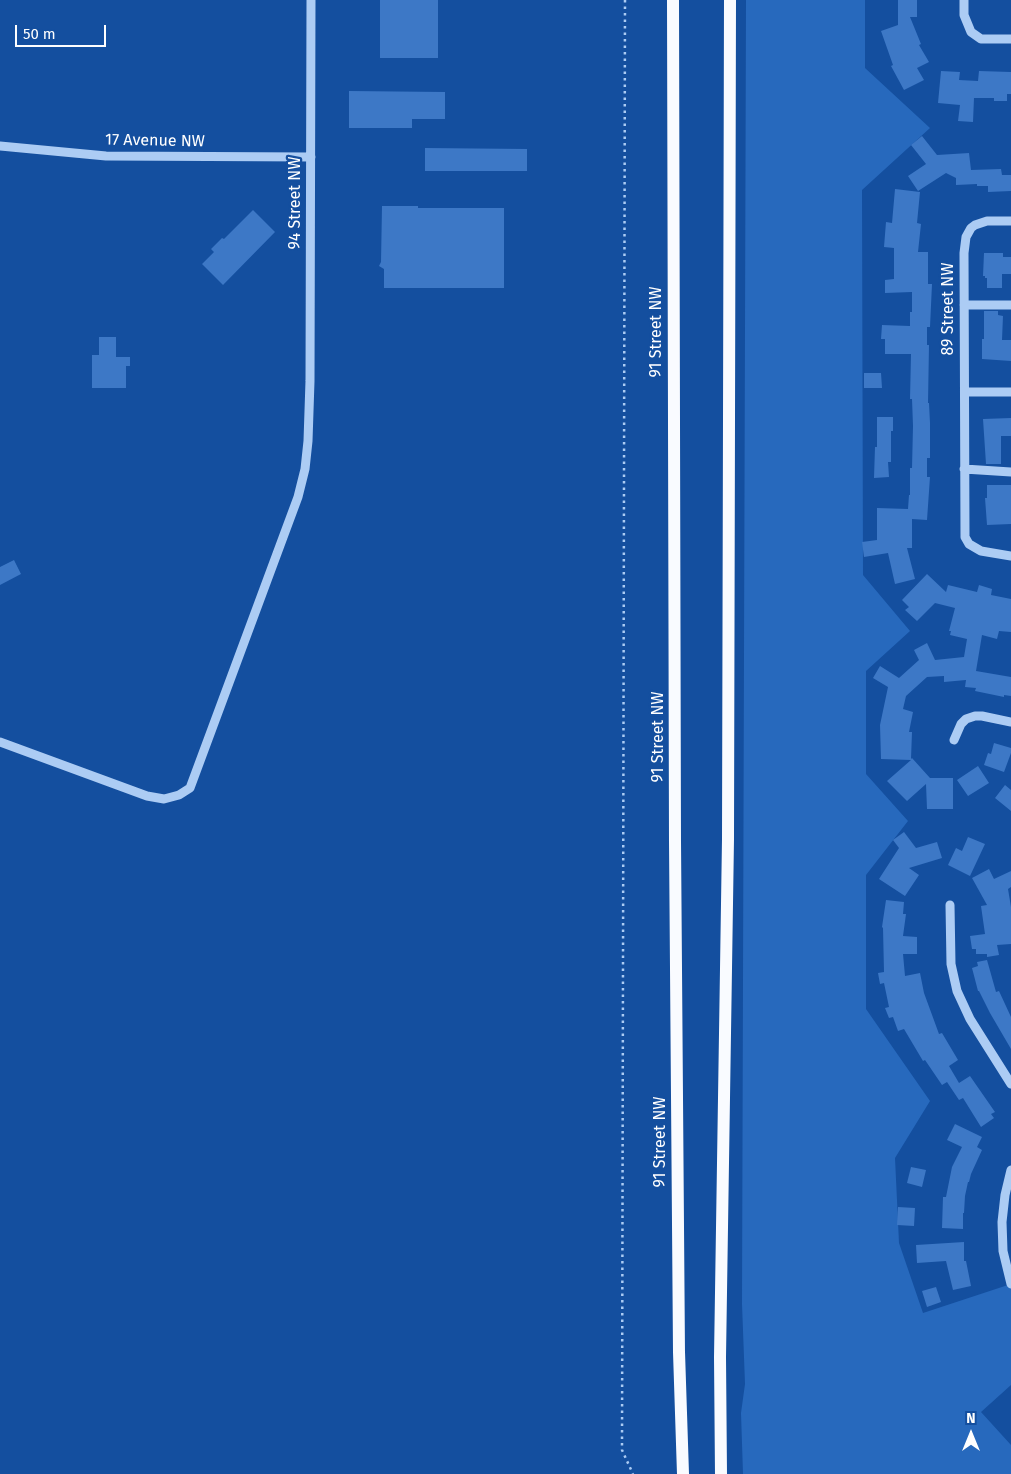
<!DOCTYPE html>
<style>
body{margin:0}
#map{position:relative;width:1011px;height:1474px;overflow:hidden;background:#144f9f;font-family:"Fira Sans",sans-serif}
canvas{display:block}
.north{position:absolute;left:946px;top:1409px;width:50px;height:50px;-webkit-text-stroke:4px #144f9f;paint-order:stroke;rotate:0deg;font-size:14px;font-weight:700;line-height:20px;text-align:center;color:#fff}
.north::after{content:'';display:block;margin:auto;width:18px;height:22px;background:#fff;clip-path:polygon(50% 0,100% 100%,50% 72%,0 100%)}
.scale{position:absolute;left:15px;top:25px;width:91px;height:22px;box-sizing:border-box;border:2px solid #fff;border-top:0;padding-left:6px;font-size:15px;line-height:18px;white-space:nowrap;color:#fff;-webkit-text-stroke:4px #144f9f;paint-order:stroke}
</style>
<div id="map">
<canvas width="1011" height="1474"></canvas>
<div class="north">N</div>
<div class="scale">50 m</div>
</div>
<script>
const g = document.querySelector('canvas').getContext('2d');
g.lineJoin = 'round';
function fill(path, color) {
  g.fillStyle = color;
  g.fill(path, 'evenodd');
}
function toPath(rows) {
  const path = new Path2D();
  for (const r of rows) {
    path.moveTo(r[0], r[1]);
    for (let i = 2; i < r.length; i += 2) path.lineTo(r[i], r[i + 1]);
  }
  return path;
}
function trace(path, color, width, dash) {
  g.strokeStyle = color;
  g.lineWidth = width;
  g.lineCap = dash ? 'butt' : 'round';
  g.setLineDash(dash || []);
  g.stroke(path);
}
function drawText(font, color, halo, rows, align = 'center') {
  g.font = font + ' "Fira Sans",sans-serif';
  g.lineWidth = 4.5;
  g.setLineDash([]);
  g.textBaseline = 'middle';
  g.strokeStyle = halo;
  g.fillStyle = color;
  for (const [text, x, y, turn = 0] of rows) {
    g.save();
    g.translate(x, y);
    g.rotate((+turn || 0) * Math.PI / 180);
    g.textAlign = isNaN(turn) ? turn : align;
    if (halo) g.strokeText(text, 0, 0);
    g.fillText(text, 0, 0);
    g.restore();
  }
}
fill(toPath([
 [746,0,865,0,865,68,930,128,862,190,863,575,910,631,866,671,866,774,908,821,866,875,866,1009,930,1101,895,1158,899,1243,923,1313,1011,1284,1011,1385,981,1412,1011,1445,1011,1474,743,1474,741,1413,745,1384,742,1304]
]), '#2769bd');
fill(toPath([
 [380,0,438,0,438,58,380,58],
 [898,0,917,0,917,17,910,17,921,44,919,45,929,62,917,68,924,80,904,90,891,66,893,65,881,31,898,25],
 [941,71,960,72,959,80,978,81,979,71,1011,72,1011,94,1007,94,1007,101,994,101,994,98,974,98,973,122,958,121,960,105,938,103],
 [349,91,445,92,445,119,412,119,412,128,349,128],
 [922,136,937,155,969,153,971,170,1001,169,1002,175,1011,175,1011,191,988,192,988,186,977,186,977,184,956,185,956,178,946,173,918,191,908,176,926,164,911,145],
 [425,148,527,149,527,171,425,171],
 [895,189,920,192,917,223,921,224,918,252,928,252,928,284,932,284,930,327,927,327,927,345,929,345,928,403,929,403,930,423,930,458,927,458,927,477,930,477,927,520,912,519,912,548,907,548,915,579,895,584,888,553,864,557,862,542,877,540,877,508,908,509,909,495,910,495,910,468,912,468,913,426,912,399,910,399,911,354,885,354,885,339,881,339,882,325,910,326,910,312,912,312,912,292,885,293,885,280,894,279,894,248,884,247,886,222,892,223],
 [382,206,418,206,418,208,504,208,504,288,384,288,384,269,379,266,381,262],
 [253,210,275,232,223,285,202,264,214,252,211,249,222,238,224,239],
 [984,253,1003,253,1003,257,1011,257,1011,274,1002,274,1002,288,987,288,987,278,985,278,985,276,983,276],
 [984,311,998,311,998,315,1003,316,1002,340,1011,340,1011,361,982,359,982,339,984,339],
 [99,337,116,337,116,357,130,357,130,366,126,366,126,388,92,388,92,355,99,355],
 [864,373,881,373,882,388,864,388],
 [877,417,893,417,893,431,891,431,891,462,888,462,889,477,874,478,875,447,877,447],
 [1011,418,1011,436,1001,436,1001,464,986,464,983,419],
 [987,485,1011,485,1011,524,987,525,985,498,987,498],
 [14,560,21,574,0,585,0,567],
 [927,574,946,592,948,585,977,592,979,585,992,589,991,595,1011,599,1011,632,999,631,997,639,982,635,976,671,1011,677,1011,696,1004,695,1004,697,975,691,976,688,965,687,966,680,944,682,944,676,927,677,906,696,903,709,913,712,909,732,912,732,911,759,912,758,930,778,953,778,953,809,927,809,926,784,907,801,887,781,911,760,881,759,880,725,888,687,873,678,880,666,899,678,919,660,914,650,927,643,935,660,964,657,967,639,950,635,951,631,949,631,955,608,935,603,917,621,905,610,909,607,902,600],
 [994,743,1011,748,1011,753,1004,772,984,765,988,753,991,754],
 [978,766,989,783,968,796,957,780],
 [1005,785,1011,790,1011,811,995,798],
 [904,832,916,848,937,842,942,858,909,868,919,875,905,896,879,879,899,848,893,840],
 [968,837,985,844,970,876,948,865,956,848,962,851],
 [989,869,994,879,1011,871,1011,887,1008,889,1011,907,1011,944,997,945,999,955,987,957,987,954,976,954,976,949,972,949,970,936,985,934,981,906,987,905,972,878],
 [886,900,904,902,903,914,906,914,903,936,917,937,917,954,903,954,905,976,920,973,924,993,939,1034,942,1033,958,1060,949,1066,959,1083,970,1076,995,1112,991,1114,994,1118,981,1127,963,1098,959,1100,947,1082,942,1085,925,1060,923,1061,904,1029,898,1031,893,1017,889,1018,885,1008,889,1007,884,983,880,984,878,973,884,972,883,928,882,927],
 [987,960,996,992,999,991,1011,1017,1011,1049,990,1013,979,991,978,991,972,968,978,966,977,962],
 [955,1124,982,1137,977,1147,982,1150,971,1174,969,1182,968,1182,965,1196,964,1213,963,1213,963,1229,942,1228,943,1197,946,1197,952,1167,962,1147,947,1140],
 [911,1167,926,1170,922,1187,907,1183],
 [898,1207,915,1208,914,1226,897,1225],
 [964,1242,964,1261,966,1261,971,1286,953,1290,946,1261,917,1263,916,1245],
 [936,1287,941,1302,927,1307,922,1291]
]), '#3d78c6');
trace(toPath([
 [625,0,622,1450,633,1474]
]), '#acccf4', 2.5, [2.5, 4]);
trace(toPath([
 [964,0,964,15,971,32,981,39,1011,39],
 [0,146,106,156,311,157],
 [1011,221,987,221,975,225,971,228,966,237,964,253,965,537,969,544,981,551,1011,556],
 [964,305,1011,305],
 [965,392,1011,392],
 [964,469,1011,472],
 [954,740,961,724,966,719,975,716,982,716,1011,722],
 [0,742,147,796,164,799,179,795,190,788,298,497,305,469,308,441,310,381,311,0],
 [950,905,951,964,957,991,970,1019,1011,1084],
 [1011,1170,1005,1195,1002,1222,1003,1251,1011,1284]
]), '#acccf4', 9);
trace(toPath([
 [673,0,675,841,679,1352,683,1474],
 [721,1474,720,1357,728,839,730,0]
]), '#f9fbff', 12);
drawText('16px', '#fff', '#144f9f', [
 ["17 Avenue NW",155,141,1],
 ["94 Street NW",296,203,-90],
 ["89 Street NW",949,309,-90],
 ["91 Street NW",657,332,-90],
 ["91 Street NW",659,737,-90],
 ["91 Street NW",661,1142,-90]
]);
</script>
